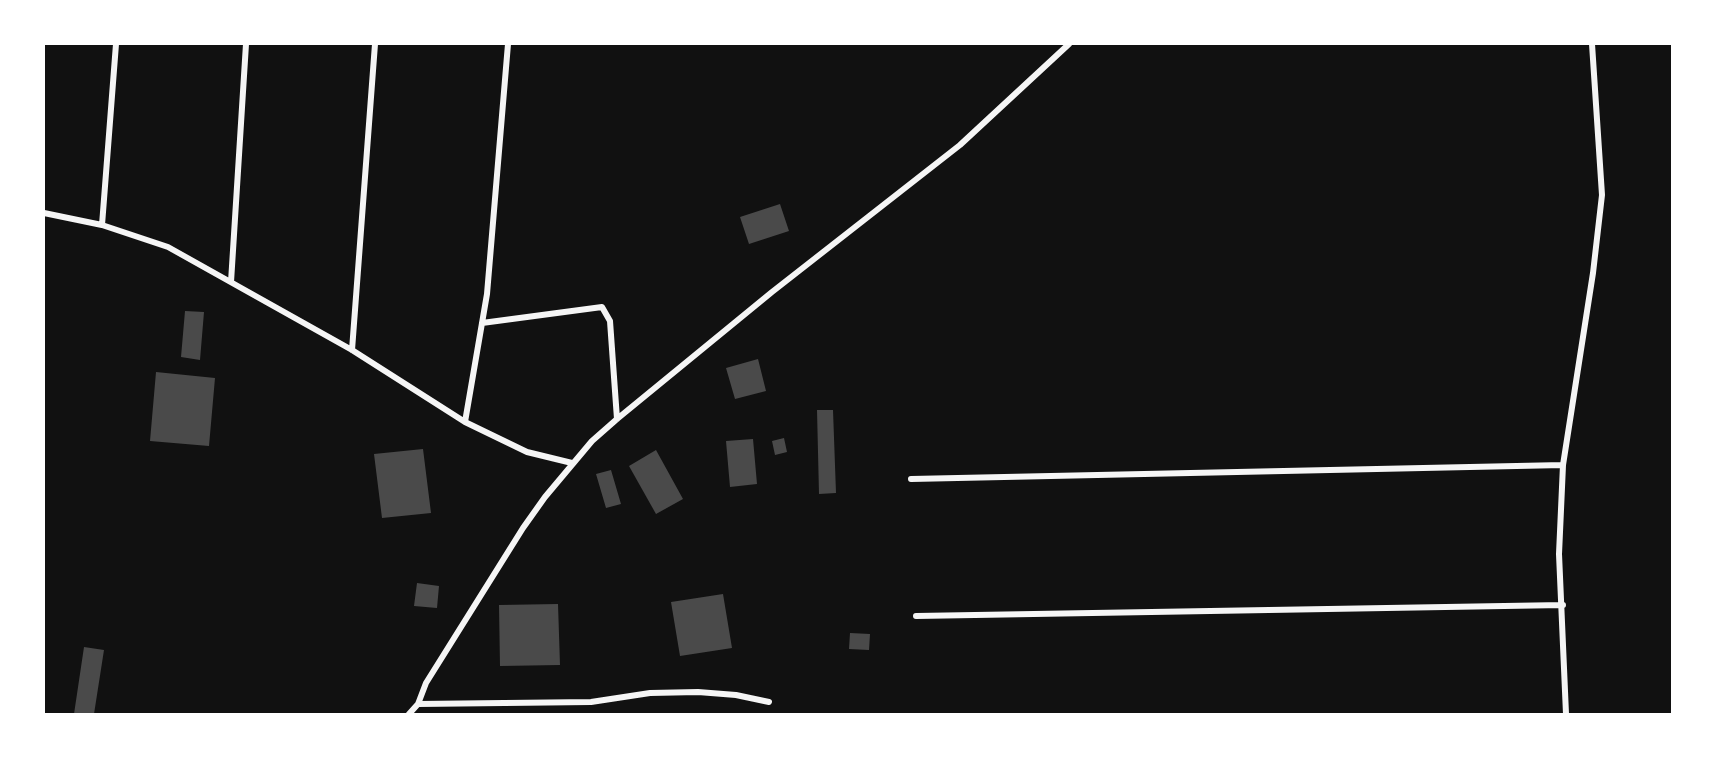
<!DOCTYPE html>
<style>
body{margin:0}
#map{position:relative;width:1716px;height:758px;overflow:hidden;background:#111;font-family:Montserrat,sans-serif}
canvas{display:block}
.frame{position:absolute;inset:0;border:45px solid #fff;pointer-events:none}
</style>
<div id="map">
<canvas width="1716" height="758"></canvas>
<div class="frame"></div>
</div>
<script>
const g = document.querySelector('canvas').getContext('2d');
g.lineJoin = 'round';
function fill(path, color) {
  g.fillStyle = color;
  g.fill(path, 'evenodd');
}
function toPath(rows) {
  const path = new Path2D();
  for (const r of rows) {
    path.moveTo(r[0], r[1]);
    for (let i = 2; i < r.length; i += 2) path.lineTo(r[i], r[i + 1]);
  }
  return path;
}
function trace(path, color, width, dash) {
  g.strokeStyle = color;
  g.lineWidth = width;
  g.lineCap = dash ? 'butt' : 'round';
  g.setLineDash(dash || []);
  g.stroke(path);
}
fill(toPath([
 [780,204,789,231,749,244,740,217],
 [185,311,204,312,200,360,181,357],
 [758,359,766,391,735,399,726,368],
 [156,372,215,378,209,446,150,441],
 [817,410,833,410,836,493,819,494],
 [784,438,787,452,775,455,772,441],
 [753,439,757,484,730,487,726,441],
 [423,449,431,513,382,518,374,454],
 [656,450,683,499,656,514,629,466],
 [611,470,621,504,606,508,596,474],
 [417,583,439,586,437,608,414,606],
 [723,594,732,648,680,656,671,602],
 [558,604,560,665,500,666,499,605],
 [850,633,870,634,869,650,849,649],
 [84,647,104,650,94,714,74,714]
]), '#4a4a4a');
trace(toPath([
 [44,213,102,225,168,247,352,350,465,422,527,452,572,463],
 [102,225,116,44],
 [231,282,246,44],
 [482,323,602,307,610,321,617,419],
 [352,350,375,44],
 [465,422,487,294,508,44],
 [911,479,1563,465],
 [916,616,1563,605],
 [418,704,591,702,650,693,698,692,736,695,769,702],
 [409,714,418,704,426,683,523,528,545,497,592,441,617,419,772,292,960,145,1069,44],
 [1566,714,1559,554,1563,465,1593,273,1602,195,1592,44]
]), '#f5f5f5', 6);
</script>
